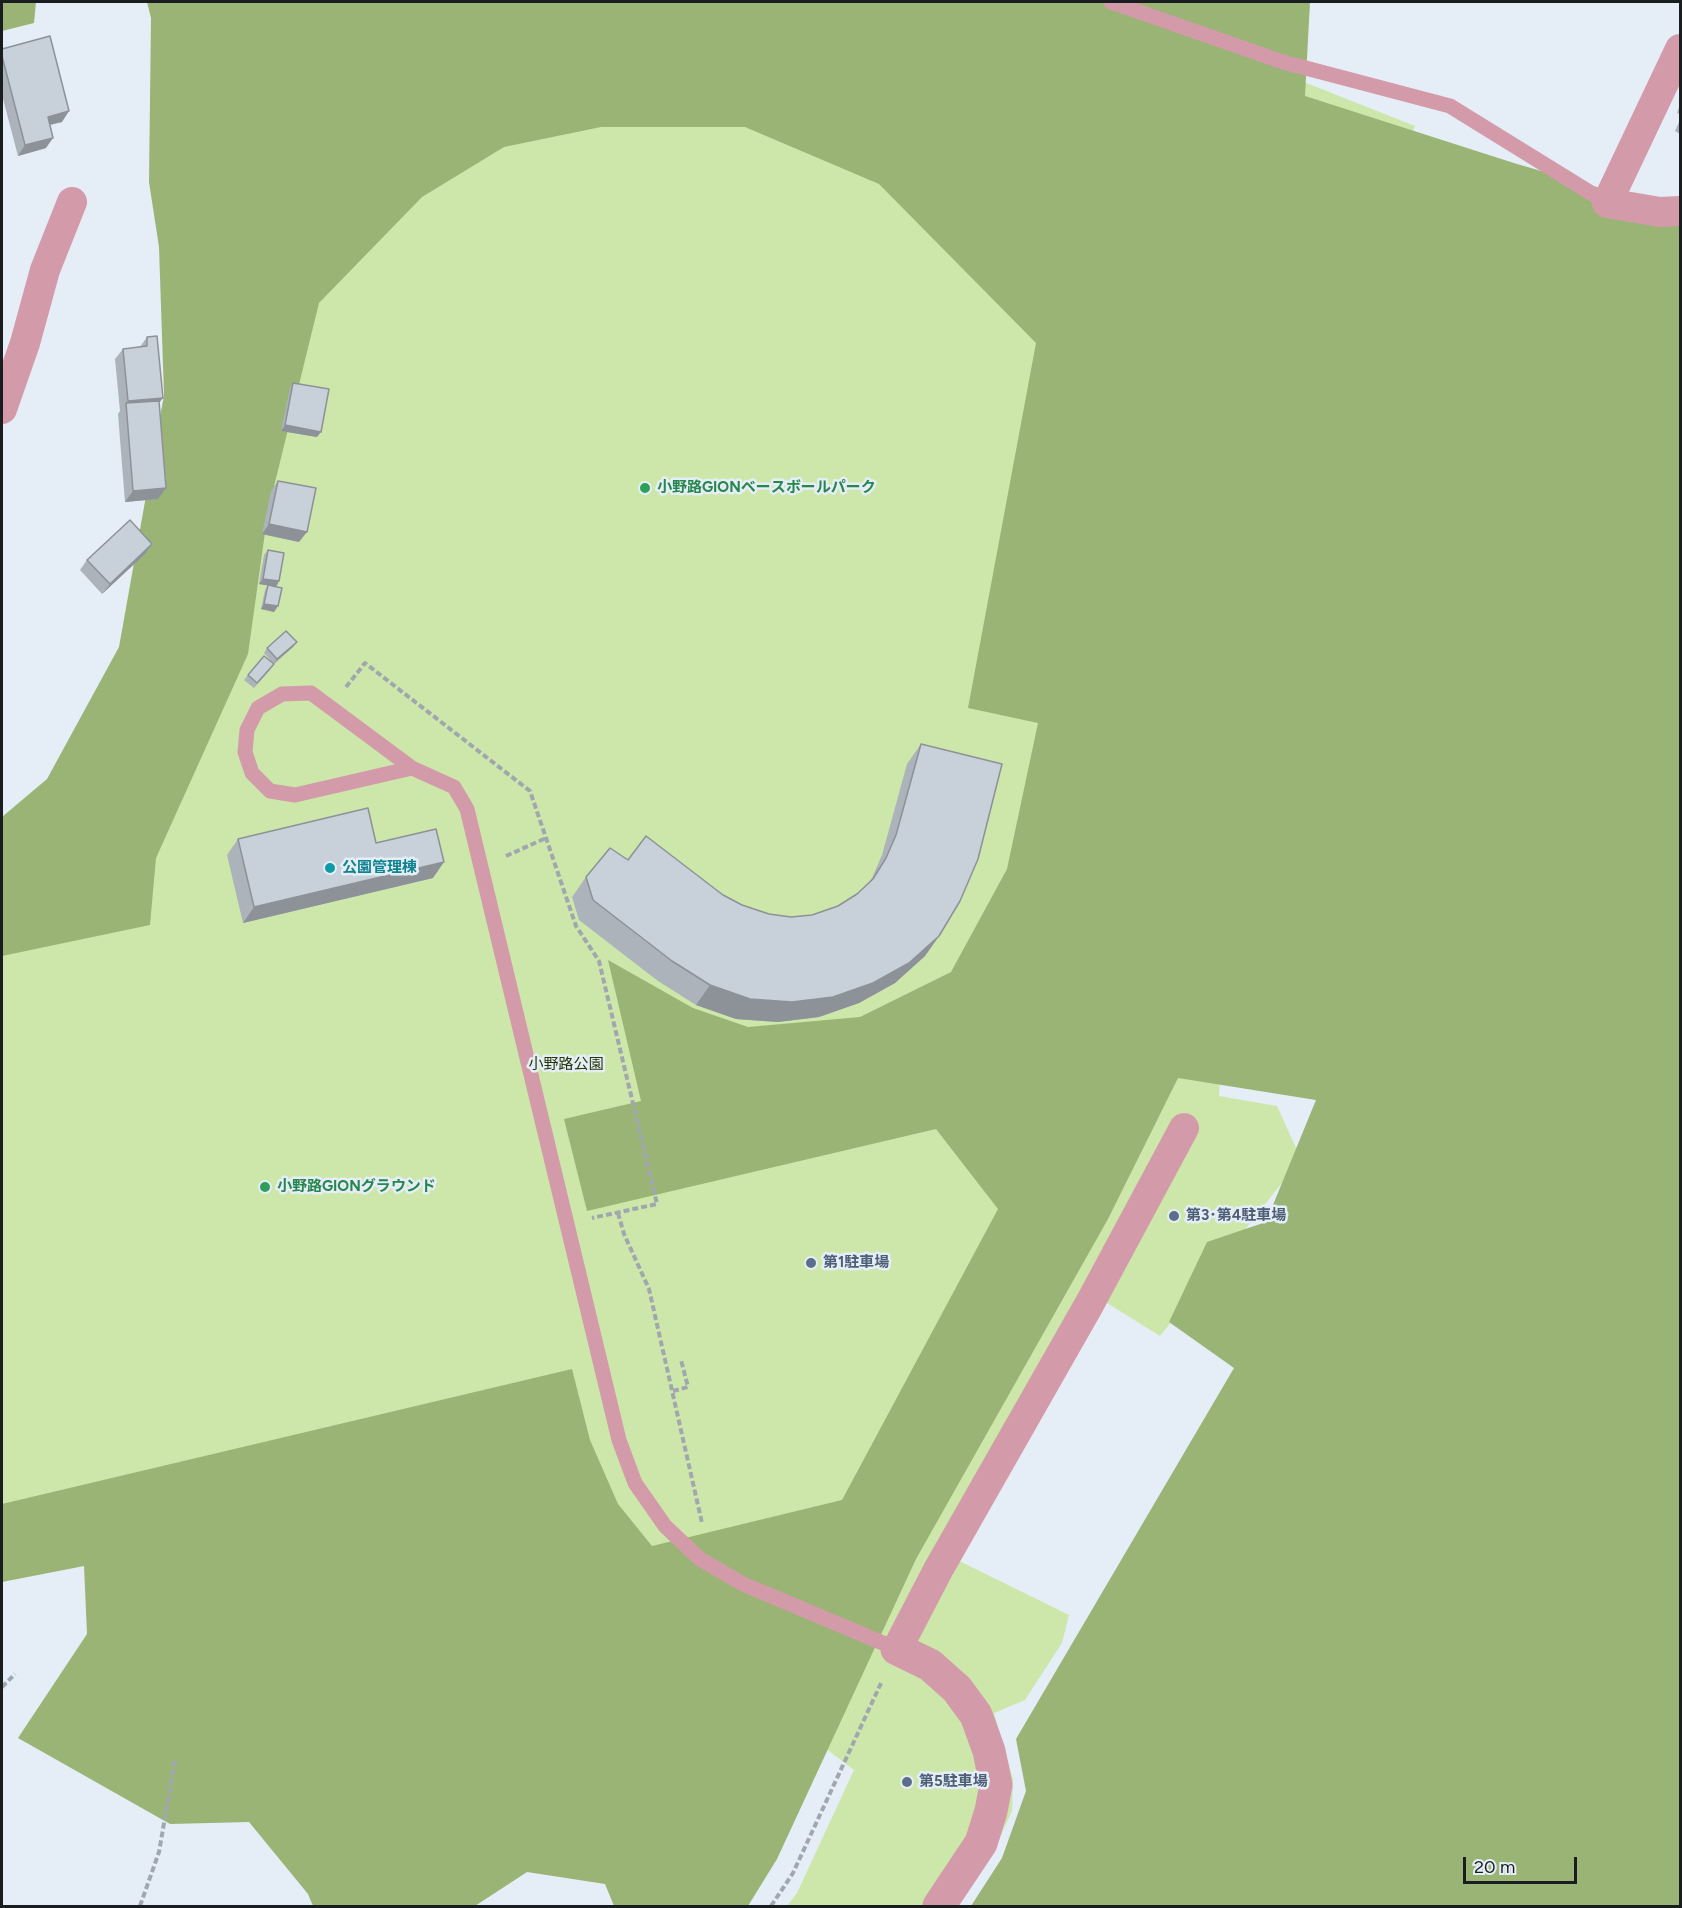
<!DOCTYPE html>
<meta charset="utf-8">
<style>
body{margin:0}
#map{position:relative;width:1682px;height:1908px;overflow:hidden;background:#e5edf7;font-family:Figtree,sans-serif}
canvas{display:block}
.frame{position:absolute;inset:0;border:3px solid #1a1d20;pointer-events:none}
.scale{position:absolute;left:1463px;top:1857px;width:114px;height:27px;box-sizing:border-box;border:3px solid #1a1d20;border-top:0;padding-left:8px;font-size:18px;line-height:21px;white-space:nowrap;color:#1a1d20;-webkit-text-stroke:4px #e5edf7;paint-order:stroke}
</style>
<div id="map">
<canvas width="1682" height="1908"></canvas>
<div class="frame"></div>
<div class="scale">20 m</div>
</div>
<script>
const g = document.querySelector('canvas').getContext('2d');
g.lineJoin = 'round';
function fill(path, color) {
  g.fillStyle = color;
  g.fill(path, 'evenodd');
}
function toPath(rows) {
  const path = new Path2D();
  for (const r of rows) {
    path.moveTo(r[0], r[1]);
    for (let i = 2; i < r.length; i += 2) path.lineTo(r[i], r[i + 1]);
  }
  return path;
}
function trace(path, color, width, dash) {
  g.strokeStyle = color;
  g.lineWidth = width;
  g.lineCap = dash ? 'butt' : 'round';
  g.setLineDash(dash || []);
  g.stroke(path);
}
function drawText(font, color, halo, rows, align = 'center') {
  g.font = font + ' Figtree,"Noto Sans JP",sans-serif';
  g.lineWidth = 5;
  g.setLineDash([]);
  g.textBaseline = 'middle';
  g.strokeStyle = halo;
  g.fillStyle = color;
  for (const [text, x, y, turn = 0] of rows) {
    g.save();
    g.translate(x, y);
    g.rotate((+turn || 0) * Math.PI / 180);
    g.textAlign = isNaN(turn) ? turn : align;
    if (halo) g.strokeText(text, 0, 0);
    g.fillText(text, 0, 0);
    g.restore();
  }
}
fill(toPath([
 [525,2,1281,73,1415,126,1383,217,1228,946,1219,1096,1277,1106,1301,1159,1160,1336,1088,1291,935,1549,1069,1615,1062,1643,1025,1700,994,1713,1013,1779,1012,1811,993,1852,958,1906,787,1906,797,1893,854,1770,746,1688,199,1560,2,1557,2,849,170,663,186,142]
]), '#cce7a9');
fill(toPath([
 [2,2,36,2,34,23,2,31],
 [147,2,1310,2,1305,96,1517,164,1680,211,1680,1906,971,1906,1002,1858,1026,1791,1016,1739,1234,1368,1169,1322,1207,1242,1266,1222,1316,1100,1178,1078,1108,1219,916,1559,777,1859,748,1906,614,1906,605,1884,527,1872,475,1906,313,1906,308,1894,249,1822,170,1824,18,1738,87,1634,84,1566,2,1582,2,1504,572,1369,590,1440,618,1504,652,1546,842,1500,998,1209,936,1129,587,1211,564,1119,641,1101,608,960,693,1008,748,1027,860,1017,951,972,1007,869,1038,723,968,708,1036,343,879,184,745,127,601,127,504,147,422,197,319,303,268,511,248,654,156,858,150,925,2,956,2,817,47,779,119,647,164,395,159,247,149,182,151,18]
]), '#99b475');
trace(toPath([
 [346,687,365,663,530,791,576,926,599,961,657,1204,592,1218],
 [506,856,546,838],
 [618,1213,624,1234,649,1289,702,1523],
 [673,1391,688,1387,681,1360],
 [2,1687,15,1674],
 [140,1906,159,1852,175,1760],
 [771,1906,793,1873,882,1681]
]), '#a1a7af', 4, [6, 3]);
trace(toPath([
 [1111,2,1283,62,1450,106,1607,203],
 [412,768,295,795,270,791,252,773,245,752,247,730,258,708,282,694,311,693,412,768,454,787,467,809,619,1440,635,1483,665,1526,700,1559,743,1584,897,1649]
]), '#d39ba9', 15);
trace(toPath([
 [1680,49,1607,203,1660,212,1680,211],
 [2,409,25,343,45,270,72,202],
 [897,1649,938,1570,1090,1303,1184,1128]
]), '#d39ba9', 30);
trace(toPath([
 [897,1649,930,1665,957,1689,976,1715,989,1751,996,1785,991,1811,981,1843,939,1906]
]), '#d39ba9', 33);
fill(toPath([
 [2,49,62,122,50,125,46,148,18,156,2,95],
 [1680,105,1680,114,1677,113],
 [1680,120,1680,134,1675,131],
 [147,337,159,403,158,499,125,502,118,414,120,411,115,359,123,349,140,347],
 [293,383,317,437,281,431,290,388],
 [278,481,299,542,262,534,271,491],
 [152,544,145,554,102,594,80,570,87,560],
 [268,550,279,581,276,586,278,606,274,612,261,609,265,590,268,585,259,584,264,555],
 [297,642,293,647,274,664,270,670,254,688,244,680,248,675,272,662,264,653,267,648],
 [921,744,939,936,925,956,895,983,859,1003,819,1017,778,1022,736,1019,696,1005,658,981,579,920,572,897,586,877,628,860,723,895,742,905,769,914,791,917,812,915,838,906,857,894,869,882,872,878,882,855,907,764],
 [238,839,376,843,433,878,243,923,227,855]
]), '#acb3bb');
fill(toPath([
 [69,111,62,122,40,127,48,117],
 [53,138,46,148,18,156,25,145],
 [163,398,155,408,126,404,128,401],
 [285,425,321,432,317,437,281,431],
 [166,488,158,499,125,502,133,491],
 [269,524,307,532,299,542,262,534],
 [152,544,145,554,102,594,110,584],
 [263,579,279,581,276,587,259,584],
 [264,604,278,606,274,612,261,609],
 [297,642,293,647,273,664,277,659],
 [444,862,433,878,243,923,254,907],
 [939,936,925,956,895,983,859,1003,819,1017,778,1022,736,1019,696,1005,710,985]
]), '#8c9298');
const building = toPath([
 [50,36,69,111,48,117,53,138,25,145,2,56,2,49,50,36],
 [157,336,163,398,128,401,123,349,147,346,147,337,157,336],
 [293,383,329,389,321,432,285,425,293,383],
 [159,401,166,488,133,491,126,403,159,401],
 [278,481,316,488,307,532,269,524,278,481],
 [130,520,152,544,110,584,87,560,130,520],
 [268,550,284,553,279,581,263,579,268,550],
 [268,585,282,588,278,606,264,604,268,585],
 [286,631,297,642,277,659,267,648,286,631],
 [264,656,274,664,257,683,248,675,264,656],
 [921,744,1002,764,978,859,960,901,939,936,909,963,873,983,833,997,792,1002,750,999,710,985,672,961,593,900,586,877,610,848,628,860,646,836,723,895,742,905,769,914,791,917,812,915,838,906,857,894,873,879,886,858,896,835,921,744],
 [368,808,376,843,436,829,444,862,254,907,238,839,368,808]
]);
fill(building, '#c8d0d9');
trace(building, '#8c9298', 1.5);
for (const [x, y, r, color] of [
 [645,488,6,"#2e9e5b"],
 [330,868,6,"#0f9aa8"],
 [265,1187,6,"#2e9e5b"],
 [1174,1216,6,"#5c6f8a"],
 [811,1263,6,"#5c6f8a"],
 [907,1782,6,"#5c6f8a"]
]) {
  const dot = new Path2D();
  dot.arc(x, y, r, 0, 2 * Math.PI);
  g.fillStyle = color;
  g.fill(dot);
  trace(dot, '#e5edf7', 2);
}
drawText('bold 15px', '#27864d', '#e5edf7', [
 ["小野路GIONベースボールパーク",657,488],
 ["小野路GIONグラウンド",277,1187]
], 'left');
drawText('bold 15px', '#0d838f', '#e5edf7', [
 ["公園管理棟",342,868]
], 'left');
drawText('15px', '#253606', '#e5edf7', [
 ["小野路公園",566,1065]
]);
drawText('bold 15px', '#4e5e75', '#e5edf7', [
 ["第3･第4駐車場",1186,1216],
 ["第1駐車場",823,1263],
 ["第5駐車場",919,1782]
], 'left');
</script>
